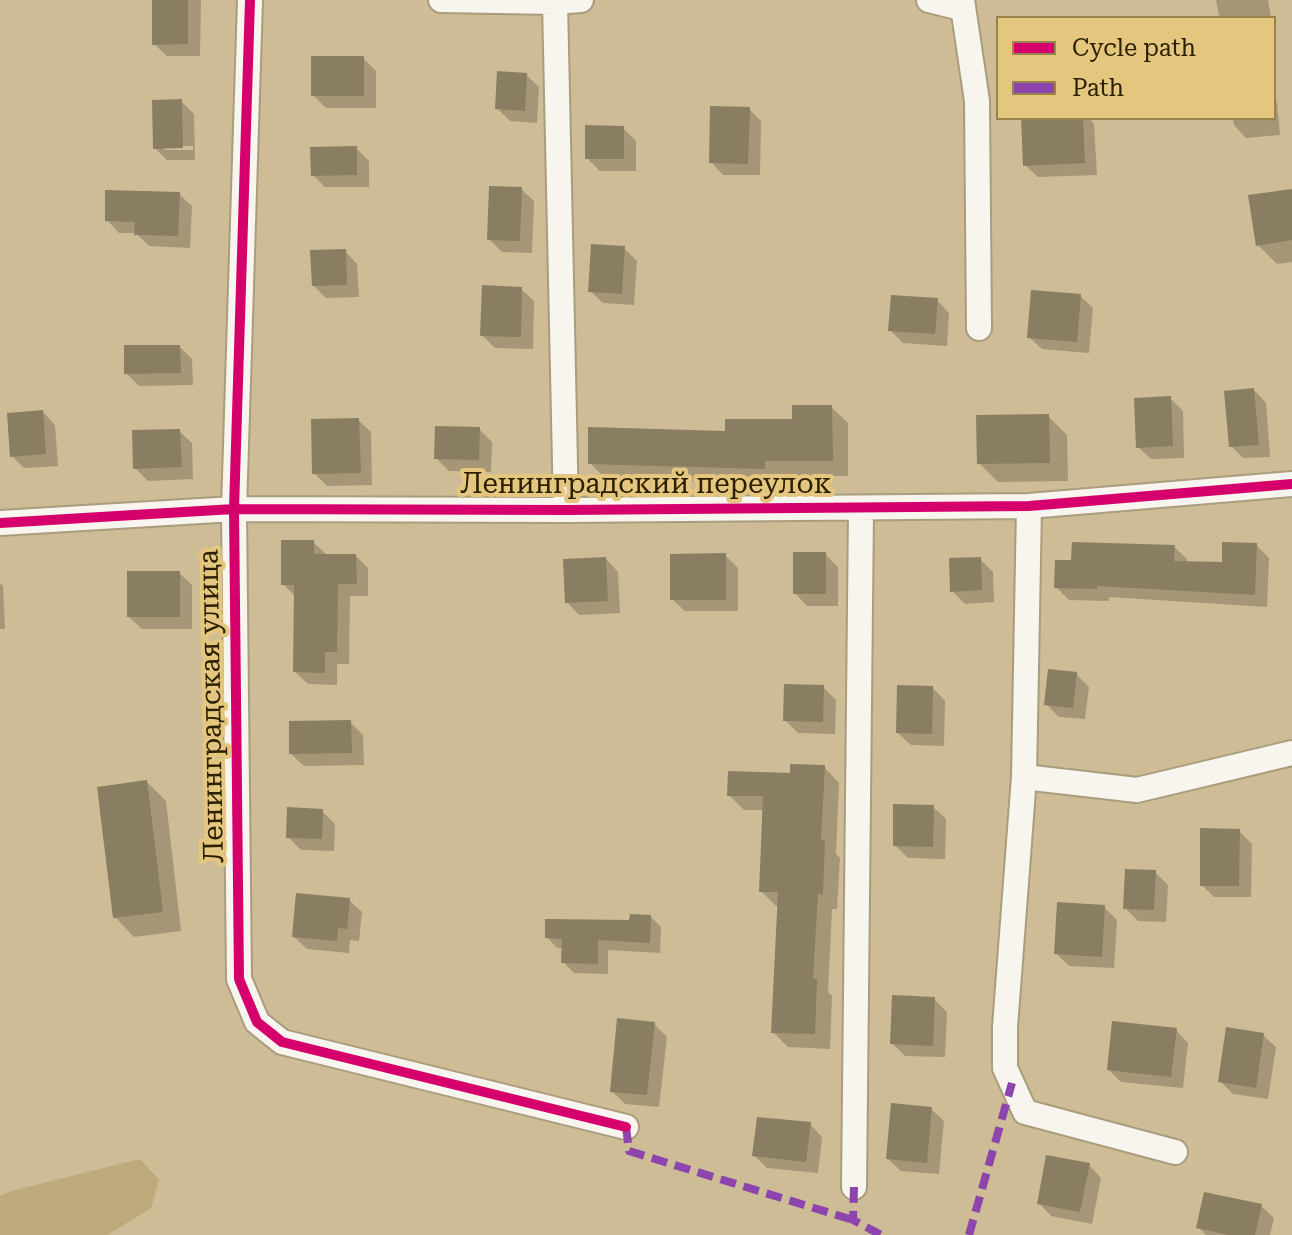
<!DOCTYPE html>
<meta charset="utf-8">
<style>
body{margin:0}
#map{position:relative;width:1292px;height:1235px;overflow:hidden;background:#cdbc95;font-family:"Roboto Serif",serif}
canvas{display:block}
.legend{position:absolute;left:996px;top:16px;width:280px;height:104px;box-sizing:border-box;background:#e4c67e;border:2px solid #9a844c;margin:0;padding:10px 14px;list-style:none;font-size:24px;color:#2b2002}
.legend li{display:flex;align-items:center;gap:16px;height:40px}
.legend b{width:40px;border:2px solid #9a844c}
</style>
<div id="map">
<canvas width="1292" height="1235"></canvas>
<ul class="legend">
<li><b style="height:10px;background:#d6006c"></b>Cycle path</li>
<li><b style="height:10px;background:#8e44ad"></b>Path</li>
</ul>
</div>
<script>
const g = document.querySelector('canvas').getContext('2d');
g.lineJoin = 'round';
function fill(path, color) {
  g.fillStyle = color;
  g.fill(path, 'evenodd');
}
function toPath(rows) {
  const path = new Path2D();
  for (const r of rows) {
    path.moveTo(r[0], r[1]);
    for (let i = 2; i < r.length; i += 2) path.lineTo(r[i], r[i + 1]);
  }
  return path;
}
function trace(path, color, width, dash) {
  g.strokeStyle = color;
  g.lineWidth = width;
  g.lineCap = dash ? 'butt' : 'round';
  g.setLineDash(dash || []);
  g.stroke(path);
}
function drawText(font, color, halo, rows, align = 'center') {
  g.font = font + ' "Roboto Serif",serif';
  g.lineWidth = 8;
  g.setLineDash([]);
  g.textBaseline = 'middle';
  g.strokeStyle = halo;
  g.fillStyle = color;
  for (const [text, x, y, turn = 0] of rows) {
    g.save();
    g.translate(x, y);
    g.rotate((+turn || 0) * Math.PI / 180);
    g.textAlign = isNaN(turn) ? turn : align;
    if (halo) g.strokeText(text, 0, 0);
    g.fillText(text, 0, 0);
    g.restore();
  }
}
fill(toPath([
 [140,1159,159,1180,151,1208,107,1235,0,1235,0,1196,12,1191]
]), '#bda97a');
fill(toPath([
 [154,0,201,0,200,56,167,56,154,44],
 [1216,0,1268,0,1271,18,1222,18,1219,15],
 [363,58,376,71,376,108,326,108,313,95],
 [526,75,539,87,537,123,510,121,497,108],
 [1274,99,1277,102,1280,135,1246,138,1234,125,1233,118,1274,118],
 [181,101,194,114,195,160,167,160,155,148],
 [164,146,193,146,193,150,164,150],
 [749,109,761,121,760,175,723,175,711,162],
 [1023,118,1089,118,1094,124,1097,175,1038,177,1025,165],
 [623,128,636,141,636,171,600,171,587,158],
 [356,148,369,161,369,187,325,187,313,175],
 [521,189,534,201,532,253,502,252,489,239],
 [1292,191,1292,262,1277,264,1258,245],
 [179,194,192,206,190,248,149,246,136,233,119,233,107,220],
 [624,248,637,261,634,305,603,303,590,291],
 [345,251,357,264,359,297,326,298,314,286],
 [521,289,534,301,533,349,495,348,482,335],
 [1080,296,1093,308,1089,353,1042,349,1029,337],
 [937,300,949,313,947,346,903,343,890,330],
 [180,347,192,359,193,385,139,386,126,373],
 [1254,390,1266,403,1270,457,1243,458,1231,446],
 [1170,398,1183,411,1184,458,1151,459,1138,447],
 [831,407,848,423,848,476,781,476,781,484,606,479,590,463,727,433,794,421],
 [43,412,55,425,58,466,24,468,12,456],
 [1048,416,1067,435,1068,481,998,482,979,463],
 [358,420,371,432,372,485,327,486,314,473],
 [479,429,492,442,491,472,449,471,436,458],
 [179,431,192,443,193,479,148,481,135,468],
 [313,542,326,554,356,556,368,568,368,596,350,596,349,664,337,664,337,685,308,684,295,672,296,597,283,584],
 [1256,545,1269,558,1267,607,1109,597,1109,601,1069,600,1056,587,1073,562,1174,547,1187,559,1187,563,1224,564],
 [825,554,838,567,838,606,807,606,795,593],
 [725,555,738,568,738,611,685,611,672,599],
 [606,559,618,572,620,613,579,615,567,602],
 [980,559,993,572,994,602,965,604,952,591],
 [179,573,192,585,192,629,142,629,129,617],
 [0,583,3,586,5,629,0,629],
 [1076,674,1089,687,1085,719,1059,717,1046,704],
 [823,687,836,700,835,734,798,733,785,720],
 [933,688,945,701,944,746,911,745,898,733],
 [350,722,363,735,364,765,304,766,291,754],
 [824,767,839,783,836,854,840,858,837,909,832,909,828,992,832,996,830,1049,788,1047,773,1032,780,906,776,906,761,891,764,810,744,810,729,795],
 [147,782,166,801,181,931,134,937,115,917],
 [933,807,946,819,945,859,908,858,895,845],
 [322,811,335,824,334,851,301,850,288,837],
 [1239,831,1252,844,1251,897,1214,897,1202,885],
 [1155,872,1168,885,1166,922,1138,921,1125,908],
 [349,900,362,912,359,941,350,940,349,953,307,949,294,937],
 [1104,907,1117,920,1114,968,1069,966,1056,953],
 [651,917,661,927,660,953,608,950,608,974,574,973,563,962,563,948,557,948,547,937],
 [934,999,947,1012,945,1057,905,1056,892,1043],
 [654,1024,667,1037,659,1107,625,1104,612,1091],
 [1176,1030,1188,1043,1183,1088,1121,1082,1109,1070],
 [1263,1035,1276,1047,1268,1099,1233,1094,1220,1081],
 [931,1109,944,1121,939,1174,901,1171,888,1159],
 [810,1124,822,1137,818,1173,767,1168,754,1155],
 [1089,1165,1101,1178,1092,1224,1051,1216,1039,1203],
 [1261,1206,1274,1218,1270,1235,1206,1235,1198,1227]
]), '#0003');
fill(toPath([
 [152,0,188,0,188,44,152,45],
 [311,56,364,56,364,96,311,96],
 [497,71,527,73,525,111,495,109],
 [182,99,183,148,153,149,152,100],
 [710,106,750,107,748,164,709,163],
 [1021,118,1083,118,1085,163,1023,166],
 [585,125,624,126,624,159,585,159],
 [357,146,357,175,311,176,310,147],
 [489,186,522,187,520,241,487,240],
 [1292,189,1292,240,1256,246,1248,195],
 [105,190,180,192,178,236,134,235,135,222,105,221],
 [591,244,625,246,622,294,588,292],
 [346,249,347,285,312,286,310,250],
 [482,285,522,287,521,337,480,336],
 [1031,290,1081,294,1077,342,1027,338],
 [891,295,938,298,935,334,888,331],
 [124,345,180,345,181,373,124,374],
 [1254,388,1259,445,1229,447,1224,391],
 [1171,396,1173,446,1136,448,1134,398],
 [792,405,832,405,833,461,765,461,765,469,588,464,588,427,725,431,725,419,792,419],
 [43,410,46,454,10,457,7,413],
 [1049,414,1050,463,977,464,976,415],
 [359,418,361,473,312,474,311,419],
 [435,426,480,427,479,460,434,459],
 [180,429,182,467,133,469,132,430],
 [281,540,314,540,314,554,356,554,357,584,338,584,337,652,325,652,325,673,293,672,294,585,281,585],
 [1072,542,1175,545,1174,561,1222,562,1222,542,1257,543,1255,595,1097,586,1097,589,1054,588,1055,560,1071,560],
 [793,552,826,552,826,594,793,594],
 [726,553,726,600,670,600,670,554],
 [606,557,608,601,565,603,563,559],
 [981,557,982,590,950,592,949,558],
 [127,571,180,571,180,617,127,617],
 [1048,669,1077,672,1073,708,1044,705],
 [784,684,824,685,823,722,783,721],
 [897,685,933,686,932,734,896,733],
 [351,720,352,753,289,754,289,721],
 [790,764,825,765,821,840,825,841,823,895,818,894,813,979,817,979,815,1034,771,1033,778,892,759,892,763,796,727,796,728,771,790,773],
 [147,780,163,912,113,918,97,787],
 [893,804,934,805,933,847,893,846],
 [287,807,323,809,322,839,286,838],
 [1200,828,1240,829,1239,886,1200,886],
 [1125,869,1156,870,1154,910,1123,909],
 [296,893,350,898,347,929,338,928,337,941,292,937],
 [1057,902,1105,905,1102,957,1054,954],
 [630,914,651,915,650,943,598,940,598,964,561,963,562,939,545,938,545,919,629,920],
 [892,995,935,997,933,1046,890,1044],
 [617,1018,655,1022,647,1095,610,1092],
 [1112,1021,1177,1028,1171,1077,1107,1070],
 [1226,1027,1264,1033,1256,1088,1218,1082],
 [891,1103,932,1107,927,1163,886,1159],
 [757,1117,811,1122,806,1162,752,1156],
 [1046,1155,1090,1163,1080,1212,1037,1204],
 [1204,1192,1262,1204,1255,1235,1229,1235,1196,1228]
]), '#897e62');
const minor = toPath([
 [250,0,234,509,239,979,257,1022,282,1042,626,1127],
 [441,0,555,2,581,0],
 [929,0,961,8],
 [962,0,977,101,979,328],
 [555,2,566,510],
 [1029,506,1024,777,1005,1027,1005,1068,1025,1112,1175,1152],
 [0,523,234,509,566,510,1029,506,1292,484],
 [1024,777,1137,790,1292,753],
 [854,1187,861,509]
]);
trace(minor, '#a99d7d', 28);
trace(minor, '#f8f5ef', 24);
trace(toPath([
 [626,1127,629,1151,853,1220],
 [854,1187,853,1220,881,1235],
 [969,1235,1012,1083]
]), '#8e44ad', 8, [16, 8]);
trace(toPath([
 [250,0,234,509,239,979,257,1022,282,1042,626,1127],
 [0,523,234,509,566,510,1029,506,1292,484]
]), '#d6006c', 10);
drawText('28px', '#2b2002', '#e4c67e', [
 ["Ленинградский переулок",646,485],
 ["Ленинградская улица",212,706,-91]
]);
</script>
